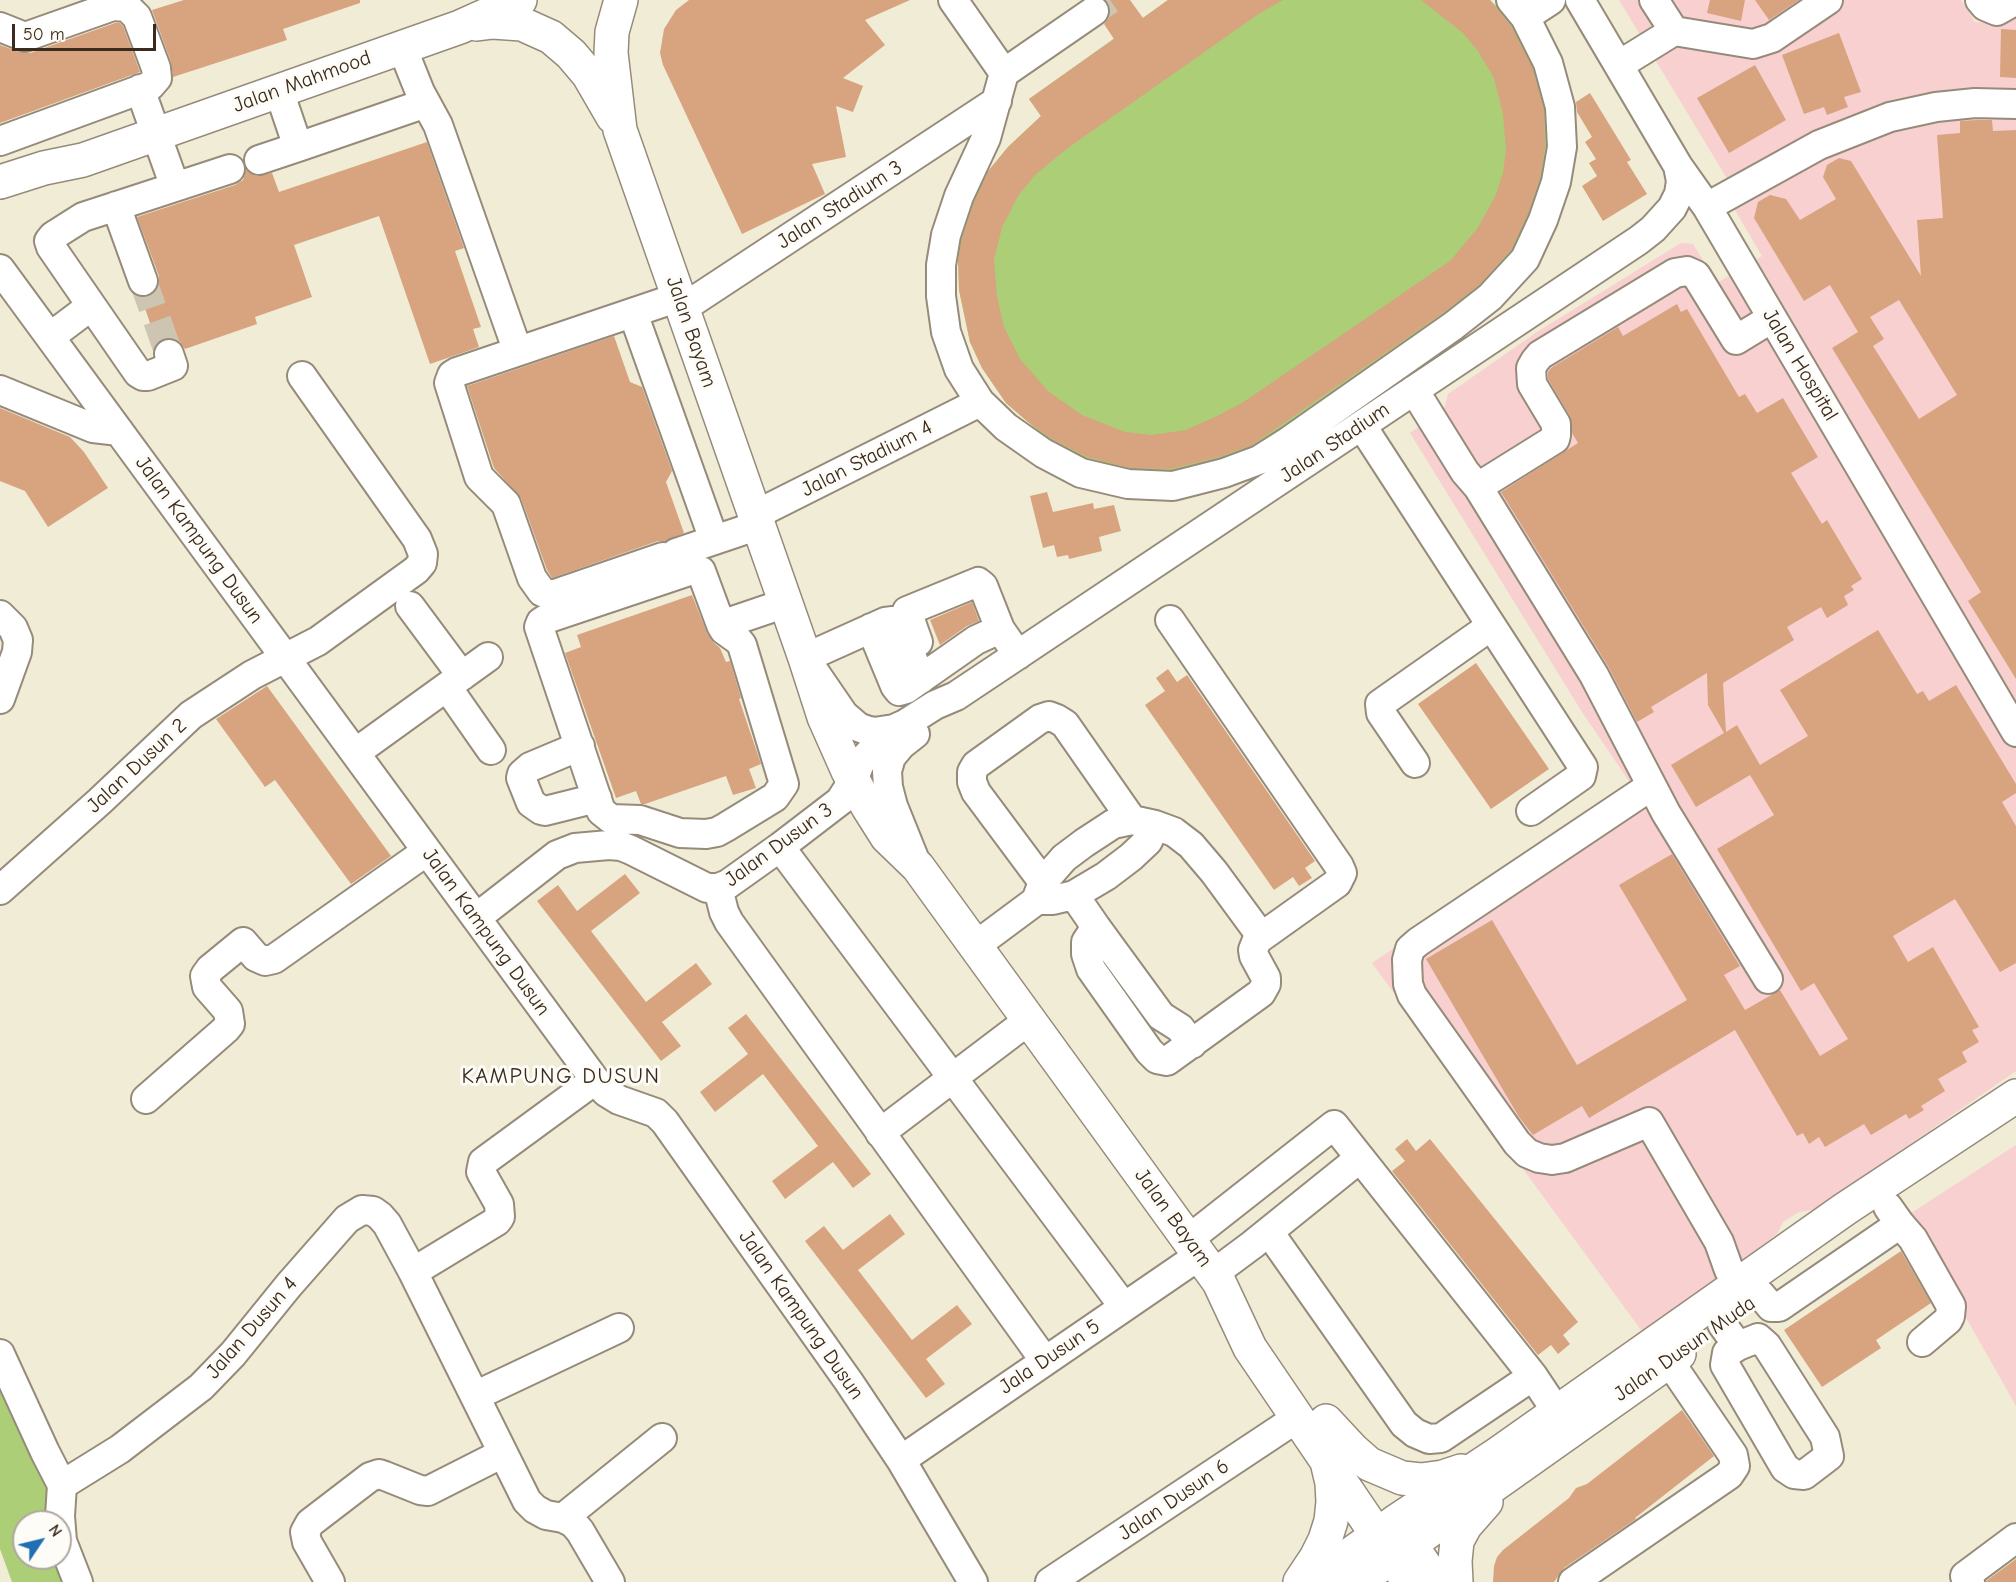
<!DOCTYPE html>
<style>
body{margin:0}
#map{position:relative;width:2016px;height:1582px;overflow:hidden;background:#f1ecd6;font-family:"Comic Neue",sans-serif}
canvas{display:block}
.north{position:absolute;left:12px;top:1510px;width:60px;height:60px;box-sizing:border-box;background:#fdfcf7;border:2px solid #afa8a0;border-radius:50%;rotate:55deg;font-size:16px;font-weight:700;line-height:24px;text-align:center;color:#3b2a1e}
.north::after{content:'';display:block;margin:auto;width:21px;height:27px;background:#1f6fb2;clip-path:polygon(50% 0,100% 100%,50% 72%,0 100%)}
.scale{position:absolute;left:12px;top:24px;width:144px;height:27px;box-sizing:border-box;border:3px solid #3b2a1e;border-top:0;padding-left:8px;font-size:18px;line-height:21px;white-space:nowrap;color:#3b2a1e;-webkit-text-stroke:4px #fdfcf7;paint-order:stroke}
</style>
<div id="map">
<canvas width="2016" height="1582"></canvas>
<div class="north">N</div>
<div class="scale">50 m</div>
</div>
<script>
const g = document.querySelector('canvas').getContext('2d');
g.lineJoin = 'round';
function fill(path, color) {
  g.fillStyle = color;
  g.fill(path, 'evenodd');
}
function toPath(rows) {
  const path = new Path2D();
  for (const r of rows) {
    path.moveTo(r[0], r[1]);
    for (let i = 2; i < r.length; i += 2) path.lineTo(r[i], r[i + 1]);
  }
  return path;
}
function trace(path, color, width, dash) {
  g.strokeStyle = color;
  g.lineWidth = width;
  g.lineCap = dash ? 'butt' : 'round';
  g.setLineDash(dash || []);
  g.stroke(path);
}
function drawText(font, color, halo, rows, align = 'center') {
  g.font = font + ' "Comic Neue",sans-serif';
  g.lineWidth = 6;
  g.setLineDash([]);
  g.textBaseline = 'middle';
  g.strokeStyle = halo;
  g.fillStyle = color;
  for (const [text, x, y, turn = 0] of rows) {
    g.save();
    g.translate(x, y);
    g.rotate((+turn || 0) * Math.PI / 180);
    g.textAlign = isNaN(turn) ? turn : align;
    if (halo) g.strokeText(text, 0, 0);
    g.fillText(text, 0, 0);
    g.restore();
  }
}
fill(toPath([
 [1619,0,1961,0,1975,22,2002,24,2016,16,2016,1071,1816,1209,1799,1212,1783,1222,1777,1234,1644,1334,1372,963,1633,787,1582,712,1410,433,1444,410,1448,394,1537,332,1681,243,1693,244,1717,283,1762,256,1732,205,1740,200],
 [2016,1145,2016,1406,1908,1215]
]), '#f7d0cf');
fill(toPath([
 [1168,0,1490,0,1507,16,1536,63,1551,114,1549,166,1520,244,1472,301,1257,446,1171,477,1127,472,1084,460,1043,435,1006,403,982,368,970,342,959,290,958,250,965,212,985,175,1008,147,1041,116,1029,99],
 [0,1370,63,1502,45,1511,50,1522,24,1522,24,1558,60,1558,76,1582,12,1582,0,1549]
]), '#abce77');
fill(toPath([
 [184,0,360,0,360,3,283,29,287,40,173,77,171,62,152,10],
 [689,0,910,0,865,20,885,45,843,78,863,86,853,112,836,106,846,157,812,164,825,194,742,234,663,65,660,53,664,29,676,10],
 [1106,0,1130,0,1143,18,1168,0,1283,0,1257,15,1065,150,1035,175,1018,196,1002,227,994,260,997,296,1004,327,1020,359,1048,391,1082,415,1125,432,1152,435,1186,430,1217,416,1242,403,1450,261,1477,229,1495,197,1503,173,1506,150,1503,114,1494,78,1478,51,1463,33,1421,0,1490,0,1511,26,1533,69,1544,110,1545,146,1540,178,1528,214,1511,250,1479,285,1443,313,1252,445,1219,457,1171,469,1130,468,1087,457,1052,439,1028,422,1006,403,982,368,970,342,959,290,958,261,962,239,974,202,989,170,1008,147,1041,116,1029,99,1114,39,1104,24,1109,18,1110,10],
 [1710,0,1745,0,1741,21,1707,13],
 [1755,0,1799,0,1769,20],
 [115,23,120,23,123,26,140,72,0,123,0,45,19,52,30,53],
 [2001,29,2016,30,2016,78,2000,77],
 [1839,33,1861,92,1844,97,1848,107,1827,115,1824,107,1804,114,1782,55],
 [1755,65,1786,120,1729,153,1697,98],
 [1590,93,1631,160,1627,162,1647,194,1603,221,1582,186,1597,176,1589,163,1596,159,1585,142,1592,137,1577,112,1576,102],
 [1976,120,1992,120,1993,131,2016,130,2016,679,1968,601,1981,592,1832,348,1858,332,1830,285,1804,301,1754,218,1758,202,1770,195,1786,199,1800,220,1836,199,1823,177,1827,165,1839,158,1851,161,1921,276,1917,220,1943,218,1937,135,1960,133,1960,121],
 [1899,300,1957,395,1919,419,1873,346,1884,339,1870,317],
 [427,142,464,248,455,251,481,327,473,329,479,347,430,364,379,216,294,245,312,297,255,317,257,324,185,349,180,342,173,338,164,338,157,343,141,297,149,296,156,291,159,283,159,276,137,217,235,185,243,180,246,169,256,176,272,173,279,192],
 [1677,304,1681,312,1687,309,1739,397,1745,394,1757,413,1783,398,1818,457,1791,473,1822,524,1827,520,1862,579,1851,586,1854,590,1844,596,1848,605,1827,618,1821,607,1787,627,1794,640,1723,683,1726,732,1737,725,1760,765,1808,736,1780,690,1878,630,1917,694,1923,691,1929,701,1956,685,2016,784,2016,793,2002,802,2016,826,2016,963,2000,972,1955,899,1893,936,1908,962,1933,947,1979,1027,1972,1030,1979,1042,1962,1052,1967,1062,1938,1079,1945,1091,1921,1106,1924,1110,1909,1119,1906,1114,1871,1135,1864,1124,1825,1147,1819,1137,1809,1144,1803,1133,1797,1136,1735,1030,1589,1118,1582,1106,1533,1135,1519,1117,1426,959,1492,920,1577,1065,1687,1000,1619,885,1672,854,1740,966,1724,975,1745,1010,1780,990,1820,1056,1848,1039,1814,983,1801,991,1717,849,1774,815,1750,775,1696,807,1671,765,1724,733,1708,705,1707,673,1651,707,1654,712,1637,722,1608,666,1501,492,1578,443,1572,433,1570,416,1548,379,1548,372,1551,368,1618,327,1623,336],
 [614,336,630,382,642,387,672,471,666,482,684,533,665,541,658,541,552,578,547,570,521,498,494,468,467,386],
 [0,408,70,437,84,452,108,488,48,527,25,491,0,481],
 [1047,492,1053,512,1093,503,1094,509,1114,505,1121,531,1099,537,1102,551,1069,559,1068,555,1057,557,1054,545,1043,548,1030,496],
 [692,595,707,633,714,643,720,648,726,662,730,661,741,698,739,699,761,764,749,769,756,788,733,795,726,776,645,804,641,804,636,791,616,798,565,653,581,647,577,635],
 [972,602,979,621,967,626,940,645,930,620],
 [1476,663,1549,769,1491,809,1418,704],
 [1168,669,1177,682,1187,675,1315,861,1305,868,1312,878,1299,886,1293,877,1274,890,1145,705,1165,691,1156,678],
 [267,686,391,856,351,884,275,780,265,787,216,719],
 [625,874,640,893,591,931,646,1002,696,963,712,984,662,1022,681,1046,661,1061,537,901,558,885,577,911],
 [746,1014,871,1174,853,1188,833,1162,785,1199,772,1181,818,1146,763,1074,715,1112,700,1092,748,1054,728,1028],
 [1407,1139,1416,1151,1430,1139,1578,1322,1563,1335,1570,1344,1558,1354,1551,1345,1538,1355,1392,1171,1405,1161,1395,1149],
 [890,1214,905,1234,858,1270,912,1340,957,1305,972,1324,926,1359,945,1384,926,1398,805,1241,824,1226,843,1250],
 [1901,1251,1931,1303,1876,1340,1881,1348,1822,1387,1784,1330],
 [1682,1410,1714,1456,1635,1518,1636,1519,1564,1568,1554,1582,1493,1582,1494,1566,1497,1557,1503,1550,1569,1498,1576,1488,1587,1484],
 [2016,1559,2016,1582,1986,1582,1986,1581]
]), '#d8a37f');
trace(toPath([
 [1094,11,1110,0],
 [143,281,169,354]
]), '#cdc5b1', 28, [28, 14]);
const minor = toPath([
 [953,0,1004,73],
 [1580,0,1678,166,1707,207,2016,732],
 [1654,0,1674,31,1753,44,1772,38,1828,0],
 [1980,0,1985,6,1997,11,2016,0],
 [1094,11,1004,73,986,138,959,196,946,235,941,265,941,296,946,332,959,369,980,402,1006,427,1043,453,1081,473,1128,484,1173,486,1224,473,1259,460,1289,441,1453,326,1490,297,1525,259,1543,220,1556,182,1562,147,1560,107,1548,63,1525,17,1511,0],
 [1525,17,1551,0],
 [0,27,25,37,113,6,127,7,137,17,156,68,157,78,150,86,0,141],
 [402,47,420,92,438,125,513,338],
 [1619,65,1674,31],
 [140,89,175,187,230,169],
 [298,147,426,103],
 [259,160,298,147,279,91],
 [116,206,143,281],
 [1707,207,1819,145,1890,117,1936,107,1975,103,2016,104],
 [0,269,595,1080,606,1092,619,1100,656,1113,665,1122,849,1382,901,1460,973,1582],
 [683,308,997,101],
 [633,313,714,540],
 [50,337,91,306],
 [169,354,173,366,148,376,143,376,138,373,51,247,49,241,53,236,83,217,175,187],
 [0,390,93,428,119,431],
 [1414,390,1465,472,1478,487,1594,675,1666,813,1768,979],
 [1362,426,1583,767,1581,776,1531,811],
 [1478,487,1555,439,1556,435,1556,424,1532,384,1531,368,1535,361,1540,355,1675,273,1687,271,1696,275,1736,340,1772,318],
 [755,515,980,402],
 [676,553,759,525],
 [663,557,555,594,548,594,542,592,532,578,506,504,479,477,449,383,452,375,457,372,679,297],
 [695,569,701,571,721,625,724,630,738,640,742,645,784,784,775,797,726,827,717,832,706,834,680,833,640,820,611,819,601,811,539,627,541,622,546,619,695,569],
 [410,606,462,676],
 [0,615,13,628,18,640,17,652,0,699],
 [721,625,786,603],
 [871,628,895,686,899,691,906,689,976,640,1000,629],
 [918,642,907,611,978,582,983,586,1000,629,1018,655],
 [921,679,899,626,893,621,885,622,805,658,844,715,858,727,866,730,874,732,894,729,905,724,935,705,956,696,1639,240,1653,229,1672,208,1679,194,1681,181,1678,166],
 [447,687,491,750],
 [915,734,901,745,891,757,887,771,888,787,893,806,916,863],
 [580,746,530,767,522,774,521,778,531,803,541,810,545,811,597,798],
 [355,753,488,657],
 [1415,763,1381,713,1380,704,1491,626],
 [1651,786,1418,942,1410,949,1407,960,1408,984,1412,995,1517,1143,1527,1153,1539,1158,1552,1160,1565,1158,1649,1122,1719,1242,1729,1270,1739,1284],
 [780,847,1124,1307],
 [1043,882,976,792,972,782,972,772,976,765,1040,719,1049,716,1057,719,1065,724,1132,820],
 [718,888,724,912,729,922,1045,1361],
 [0,890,100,801,191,715,252,675,318,641,416,570,422,563,423,554,417,539,302,376],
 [1074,895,1096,927,1086,942,1086,954,1091,969,1149,1051,1157,1059,1167,1061,1261,993,1266,984,1266,978,1254,956,1253,950,1257,940,1337,883,1342,873,1339,866,1170,620],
 [1037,898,1043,882,1064,858,1084,843,1113,824,1132,820,1155,825,1174,832,1191,845,1214,872,1261,936],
 [476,918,557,855,575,848,609,845,621,846,631,850,707,888,718,888,728,884,780,847,840,801,853,781,860,763,874,748,901,727],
 [1096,927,1161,1016,1180,1028,1192,1044],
 [975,946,1037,900,1053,900,1074,895,1106,876,1131,857,1148,841,1155,825],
 [146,1099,226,1029,230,1024,228,1011,207,987,205,976,210,969,243,942,256,957,265,961,274,959,427,851],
 [880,1133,1029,1020],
 [1888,1207,1900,1224,1913,1239,1951,1306,1950,1316,1948,1320,1922,1342],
 [1269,1232,1404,1424,1415,1433,1429,1439,1441,1438,1533,1376],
 [1189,1239,1334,1125,1533,1376,1557,1412],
 [413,1272,497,1221,500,1217,499,1204,481,1172,483,1162,595,1080],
 [1213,1274,1252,1245,1360,1158],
 [1761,1295,1771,1307,1779,1307,1900,1224],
 [1722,1324,1738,1346],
 [1758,1338,1767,1346,1825,1437,1829,1456,1804,1475,1794,1474,1785,1468,1725,1365,1727,1353,1738,1346,1758,1338],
 [0,1354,45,1452,62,1485,60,1516,62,1541,78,1582],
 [475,1396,619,1328],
 [901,1460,1200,1255],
 [62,1485,120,1449,201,1387,233,1354,289,1285,347,1219,362,1210,373,1211,380,1216,387,1224,413,1272,527,1501,535,1509,546,1515,563,1518,573,1523,580,1531,610,1582],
 [563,1518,662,1438],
 [330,1582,307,1542,305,1532,310,1523,370,1477,379,1474,385,1476,420,1490,428,1491,503,1453],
 [1050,1582,1297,1418],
 [1573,1582,1729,1475,1735,1466,1733,1455,1669,1361],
 [1970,1582,1965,1576,2016,1538]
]);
const major = toPath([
 [621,0,612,32,611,53,620,130,805,658,824,717,848,771,868,807,887,837,918,867,1219,1282,1250,1348,1409,1582],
 [477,24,493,22,522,24,551,37,571,54,588,74,613,117],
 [0,182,44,168,83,160,460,27,520,0],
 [1326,1421,1353,1450,1369,1464,1402,1478,1421,1480,1443,1477,1461,1471],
 [1406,1538,1436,1582],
 [1300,1582,1316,1558,1325,1540,1331,1521,1333,1502,1332,1483,1328,1466],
 [1312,1582,1395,1522,1499,1453,1845,1209,2016,1096],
 [1357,1582,1679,1354],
 [1456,1582,1455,1561,1457,1541,1465,1526,1486,1502]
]);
trace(minor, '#968b7a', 32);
trace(major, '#968b7a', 36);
trace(minor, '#fff', 28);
trace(major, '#fff', 33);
drawText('21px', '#3b2a1e', '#fdfcf7', [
 ["Jalan Mahmood",302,82,-20],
 ["Jalan Stadium 3",840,205,-33],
 ["Jalan Bayam",691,332,71],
 ["Jalan Hospital",1800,365,59],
 ["Jalan Stadium",1335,443,-34],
 ["Jalan Stadium 4",867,459,-27],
 ["Jalan Kampung Dusun",199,540,54],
 ["Jalan Dusun 2",137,766,-43],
 ["Jalan Dusun 3",779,845,-36],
 ["Jalan Kampung Dusun",486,932,54],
 ["Jalan Bayam",1173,1218,54],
 ["Jalan Kampung Dusun",801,1315,55],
 ["Jalan Dusun 4",252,1328,-49],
 ["Jalan Dusun Muda",1685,1349,-35],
 ["Jala Dusun 5",1050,1357,-34],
 ["Jalan Dusun 6",1174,1500,-34]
]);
g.letterSpacing = '1.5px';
drawText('22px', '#3b2a1e', '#fdfcf7', [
 ["KAMPUNG DUSUN",561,1077]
]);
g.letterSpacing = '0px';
</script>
